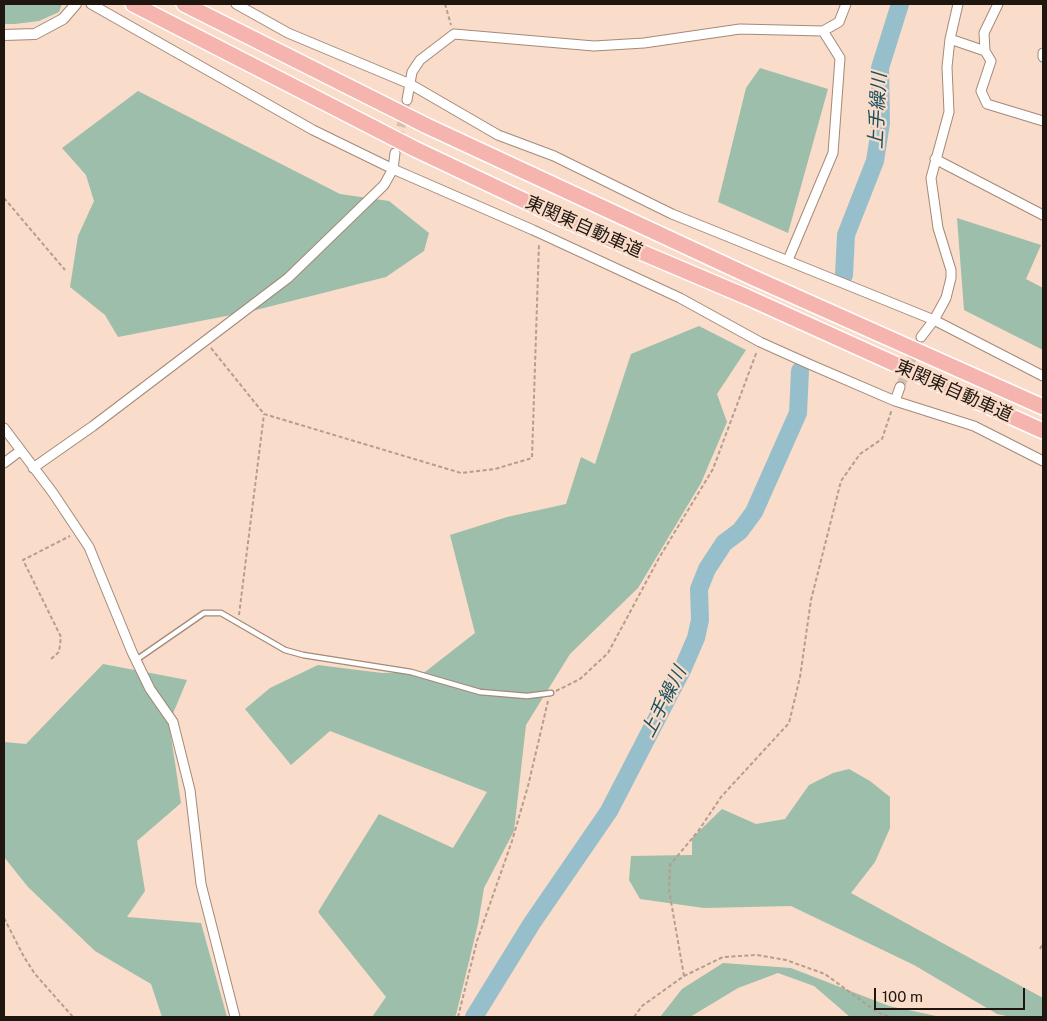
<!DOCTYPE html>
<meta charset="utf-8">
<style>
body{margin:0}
#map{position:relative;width:1047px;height:1021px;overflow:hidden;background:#f9dcc9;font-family:"Public Sans",sans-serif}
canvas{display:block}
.frame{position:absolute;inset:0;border:5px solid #201610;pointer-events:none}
.scale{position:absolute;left:874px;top:988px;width:151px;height:22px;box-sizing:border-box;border:2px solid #201610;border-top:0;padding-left:6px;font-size:15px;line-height:18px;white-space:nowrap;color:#201610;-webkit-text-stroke:4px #f9dcc9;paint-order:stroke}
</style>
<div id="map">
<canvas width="1047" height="1021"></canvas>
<div class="frame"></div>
<div class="scale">100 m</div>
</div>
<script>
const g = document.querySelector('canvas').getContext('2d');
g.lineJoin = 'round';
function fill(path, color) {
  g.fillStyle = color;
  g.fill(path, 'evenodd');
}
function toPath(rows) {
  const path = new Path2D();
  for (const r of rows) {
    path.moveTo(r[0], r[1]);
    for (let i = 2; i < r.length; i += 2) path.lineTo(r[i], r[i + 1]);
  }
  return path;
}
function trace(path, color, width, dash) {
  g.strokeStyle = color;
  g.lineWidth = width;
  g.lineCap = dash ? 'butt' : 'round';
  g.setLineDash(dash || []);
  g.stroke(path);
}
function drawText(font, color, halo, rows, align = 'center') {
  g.font = font + ' "Public Sans","Noto Sans JP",sans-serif';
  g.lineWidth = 4.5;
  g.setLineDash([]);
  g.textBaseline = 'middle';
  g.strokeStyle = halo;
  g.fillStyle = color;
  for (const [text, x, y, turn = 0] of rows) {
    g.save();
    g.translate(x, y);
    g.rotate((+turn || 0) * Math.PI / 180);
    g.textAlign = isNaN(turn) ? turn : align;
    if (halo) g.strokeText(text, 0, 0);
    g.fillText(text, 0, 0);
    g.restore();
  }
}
fill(toPath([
 [4,4,62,4,59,12,39,21,15,24,4,24],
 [760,68,828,89,788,233,718,202,746,88],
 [138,91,340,194,389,201,429,233,424,251,386,277,252,311,118,337,105,315,70,287,78,236,94,201,86,175,62,148],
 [957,218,1041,245,1026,279,1043,288,1043,350,964,310],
 [699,326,746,350,717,394,727,422,701,483,638,588,570,654,526,725,514,831,484,888,478,924,456,1015,454,1017,372,1017,386,997,318,912,379,814,453,848,487,792,330,731,291,765,245,709,270,688,318,665,382,673,425,672,475,633,450,535,507,517,566,504,581,457,595,464,631,354],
 [103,664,187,680,169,723,181,803,137,841,145,891,127,917,201,923,227,1017,162,1017,151,984,95,951,28,887,4,857,4,742,26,744],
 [849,769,870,781,890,797,890,828,875,862,851,893,1043,998,1043,1017,1011,1017,997,1014,914,965,791,906,704,908,640,899,629,880,631,856,692,855,692,838,722,809,756,824,785,819,809,785,833,773],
 [723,963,791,968,889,1006,941,1017,850,1017,814,986,778,973,738,988,690,1017,660,1017,682,989]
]), '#9cbeab');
trace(toPath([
 [844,275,846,235,875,161,881,123,880,68,900,4],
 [474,1017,532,923,609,811,683,668,696,638,700,620,699,589,707,569,724,543,740,531,754,512,798,413,800,371]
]), '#97bfcb', 18);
trace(toPath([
 [395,153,407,100],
 [900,387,921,337]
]), '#d8bead', 9, [9, 4.5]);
const service = toPath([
 [136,660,204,613,221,613,285,650,303,655,411,672,480,692,527,696,551,693]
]);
const minor = toPath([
 [91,4,313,130,393,169,533,230,680,298,760,342,809,364,895,401,974,426,1043,461],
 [236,4,288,33,410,84,498,135,554,156,672,214,934,320,1043,376],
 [950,39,985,51,991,61,981,91,987,104,1043,121],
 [985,51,984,33,998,4],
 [1043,53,1043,57],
 [407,100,412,72,420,60,454,34,594,46,644,43,740,29,823,31,839,22,846,4],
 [935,159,1043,215],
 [788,260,833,153,840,58,823,31],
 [921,337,934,320,946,298,951,278,951,270,938,228,931,178,949,112,947,67,950,39,958,4],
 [895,401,900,387],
 [4,428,53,493,89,547,132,652,150,689,173,722,190,790,201,884,235,1017],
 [4,463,20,451],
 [33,468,93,426,288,278,384,185,393,169,395,153]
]);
const tertiary = toPath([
 [4,35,35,34,63,19,76,4]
]);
const motorway = toPath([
 [133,4,415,149,563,219,747,297,1043,431],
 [184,4,427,126,754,278,1043,407]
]);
trace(service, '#a48a78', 7);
trace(minor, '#a48a78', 11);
trace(tertiary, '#a48a78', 12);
trace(motorway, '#fff', 18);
trace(toPath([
 [445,4,451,25],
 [4,198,65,270],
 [211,348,264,414,461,473,495,469,532,458,539,243],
 [239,615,264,414],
 [51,659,59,652,61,637,23,560,70,536],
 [556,691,580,679,608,653,659,558,713,469,757,351],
 [4,918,24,957,35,974,73,1017],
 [1040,949,1043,943],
 [684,976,669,890,670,865,699,830,721,797,789,723,800,677,811,600,841,481,860,454,882,439,892,409],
 [458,1017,477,941,512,841,528,786,548,701],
 [634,1017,642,1006,684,976,723,957,757,955,786,960,825,974,877,1012,890,1017]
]), '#b59e8f', 2, [4, 2.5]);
trace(service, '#fff', 4.5);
trace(minor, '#fff', 9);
trace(tertiary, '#fff', 10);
trace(motorway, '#f6b4ae', 15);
drawText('18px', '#201610', '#f9dcc9', [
 ["東関東自動車道",584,227,24],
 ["東関東自動車道",954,391,24]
]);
drawText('italic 19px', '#1b515f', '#f9dcc9', [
 ["上手繰川",878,111,-87],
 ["上手繰川",664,702,-63]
]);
</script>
